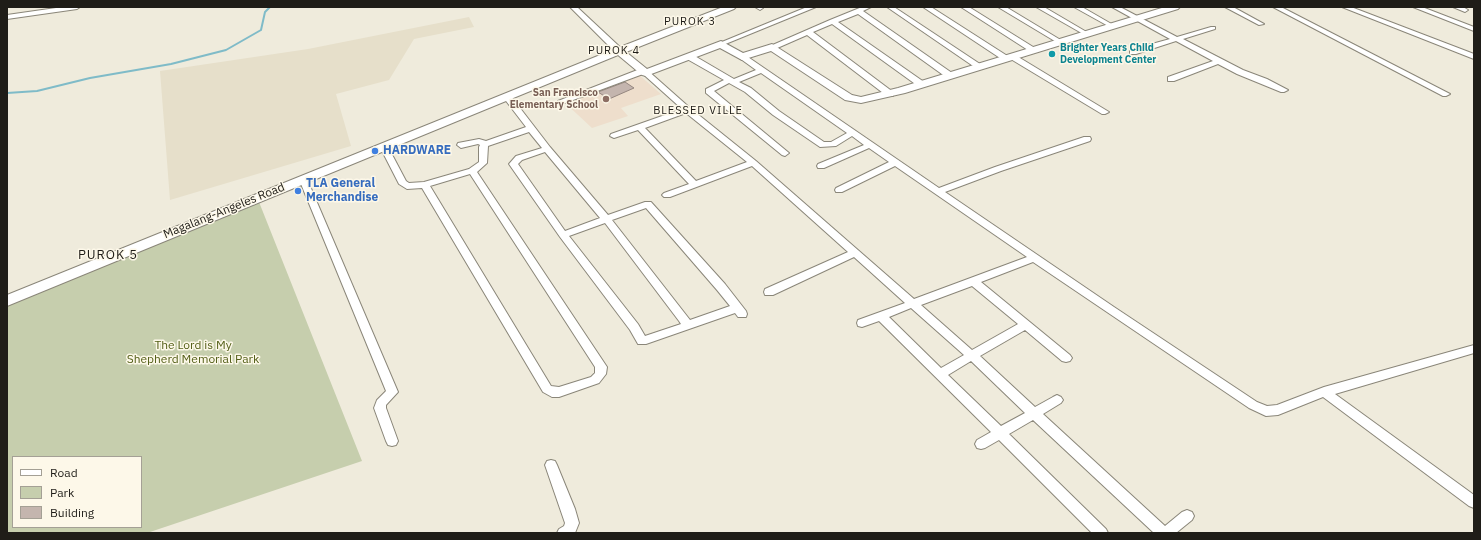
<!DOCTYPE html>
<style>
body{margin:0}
#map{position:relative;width:1481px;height:540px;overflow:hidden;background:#efebdc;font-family:"IBM Plex Sans",sans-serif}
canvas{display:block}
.frame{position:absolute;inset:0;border:8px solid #1f1d18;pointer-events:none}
.legend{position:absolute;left:12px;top:456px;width:130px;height:72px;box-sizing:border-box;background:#fdf8e9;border:1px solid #a4a095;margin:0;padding:5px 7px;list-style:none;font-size:12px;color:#1f1d18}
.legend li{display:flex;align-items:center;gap:8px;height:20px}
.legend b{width:20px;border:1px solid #a4a095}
</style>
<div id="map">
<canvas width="1481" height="540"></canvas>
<div class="frame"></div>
<ul class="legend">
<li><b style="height:5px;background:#fff"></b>Road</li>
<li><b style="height:11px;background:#c6cead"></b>Park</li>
<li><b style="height:11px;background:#c4b5ae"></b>Building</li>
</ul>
</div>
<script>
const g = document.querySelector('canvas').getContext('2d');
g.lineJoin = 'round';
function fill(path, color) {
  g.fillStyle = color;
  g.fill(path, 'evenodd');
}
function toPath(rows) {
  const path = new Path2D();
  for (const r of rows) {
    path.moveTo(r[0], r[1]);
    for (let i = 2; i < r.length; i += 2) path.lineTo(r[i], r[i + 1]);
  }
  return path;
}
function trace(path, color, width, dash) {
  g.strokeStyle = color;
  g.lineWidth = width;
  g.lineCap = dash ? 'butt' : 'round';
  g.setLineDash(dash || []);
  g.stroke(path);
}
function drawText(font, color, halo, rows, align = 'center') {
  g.font = font + ' "IBM Plex Sans",sans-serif';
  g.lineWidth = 3;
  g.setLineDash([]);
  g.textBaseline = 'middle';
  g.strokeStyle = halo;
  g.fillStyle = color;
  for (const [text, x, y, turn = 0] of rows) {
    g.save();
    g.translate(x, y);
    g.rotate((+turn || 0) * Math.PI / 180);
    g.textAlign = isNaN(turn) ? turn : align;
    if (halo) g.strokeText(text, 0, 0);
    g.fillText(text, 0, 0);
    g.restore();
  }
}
fill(toPath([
 [469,17,474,27,414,39,389,80,336,94,351,146,170,200,160,71,308,49]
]), '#e6dfca');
fill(toPath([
 [638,74,661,94,621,108,628,116,592,128,563,101]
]), '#eedecc');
fill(toPath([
 [259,202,362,461,147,533,7,533,7,302],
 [13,457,141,457,141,527,13,527]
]), '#c6cead');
trace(toPath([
 [7,93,37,91,90,78,171,64,226,50,261,30,265,12,270,7]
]), '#7fbbc8', 2);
const building = toPath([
 [625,82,634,88,609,99,598,92,625,82]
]);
fill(building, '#c4b5ae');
trace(building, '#958780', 1);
const street = toPath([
 [63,7,80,7,77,9,7,19,7,15,63,7],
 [570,7,577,7,622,49,622,53,616,53,570,7],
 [755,7,763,7,763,8,760,10,755,7],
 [807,7,816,7,723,45,721,46,717,44,807,7],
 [862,7,871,7,863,11,952,73,952,77,946,77,858,14,838,22,924,82,924,86,918,86,832,24,813,32,893,92,893,96,887,96,807,35,775,49,769,49,768,47,830,20,862,7],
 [887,7,894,7,983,66,982,68,976,68,887,7],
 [923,7,931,7,1009,57,1015,55,1109,112,1105,114,1102,114,1009,58,1003,60,923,7],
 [961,7,969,7,1038,50,1034,52,1031,52,961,7],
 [998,7,1006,7,1064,42,1058,43,998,7],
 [1036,7,1044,7,1090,34,1085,35,1036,7],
 [1074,7,1082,7,1115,26,1110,27,1074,7],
 [1112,7,1120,7,1177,37,1211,27,1215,27,1215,29,1183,39,1243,70,1267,79,1288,90,1284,92,1281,92,1237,74,1218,64,1174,81,1168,81,1168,77,1213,61,1176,41,1136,54,1130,54,1130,50,1170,39,1112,7],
 [1225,7,1233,7,1264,24,1259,25,1225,7],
 [1273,7,1281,7,1450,94,1446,96,1443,96,1273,7],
 [1342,7,1351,7,1474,54,1474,59,1342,7],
 [1413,7,1422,7,1474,27,1474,31,1413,7],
 [1453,7,1463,7,1468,10,1465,12,1453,7],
 [687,55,693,55,734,79,756,70,738,57,742,55,745,55,939,188,995,167,1084,137,1090,137,1091,139,1090,141,1001,171,945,192,1114,307,1257,402,1267,406,1277,405,1324,387,1474,345,1474,353,1335,394,1474,495,1474,508,1469,506,1323,397,1278,415,1266,416,1249,408,1033,262,981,282,1070,355,1072,358,1070,361,1066,362,1062,361,1025,330,980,356,1035,407,1053,397,1057,395,1061,397,1063,400,1061,403,1043,414,1165,526,1182,512,1187,510,1192,512,1194,516,1192,520,1176,533,1154,533,1033,420,1009,434,1106,529,1108,533,1092,533,999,440,985,448,981,449,977,448,975,444,977,440,991,432,879,321,862,327,858,326,857,323,858,320,905,303,854,257,773,295,765,295,764,292,765,289,848,252,752,166,670,197,664,197,662,195,664,193,689,184,638,130,614,138,610,136,611,134,682,109,643,74,565,103,562,103,558,101,640,69,646,69,690,108,756,161,914,299,1027,257,895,166,842,192,836,192,835,190,836,188,889,162,869,148,824,168,818,168,817,166,818,164,864,145,852,136,836,146,820,147,773,115,745,92,729,83,714,91,789,153,785,156,782,155,706,93,706,89,724,80,687,59,687,55],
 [761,73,847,133,831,142,824,142,779,111,751,88,739,82,761,73],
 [686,113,747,162,696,181,645,128,686,113],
 [972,286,1018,324,972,350,921,305,972,286],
 [911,308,964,355,941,368,889,317,911,308],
 [971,361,1025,413,1001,426,948,375,971,361],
 [504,95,510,95,550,147,608,215,645,202,651,202,725,284,746,311,747,314,746,317,738,317,735,313,646,344,638,344,630,330,560,237,509,164,516,156,542,148,529,132,488,146,487,163,477,172,607,367,606,374,599,383,559,397,552,397,543,392,422,188,407,189,399,184,380,147,381,145,387,145,406,181,409,183,424,182,469,169,479,162,479,147,480,145,478,144,461,148,457,145,458,143,479,139,486,141,526,127,503,97,504,95],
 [545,152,600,218,565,231,518,164,522,160,545,152],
 [470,174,595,367,595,373,591,377,559,387,551,386,430,186,470,174],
 [646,208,717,290,730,306,690,320,612,220,646,208],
 [605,223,679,321,681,324,645,336,638,324,569,236,605,223],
 [303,176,307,179,398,392,386,405,386,408,398,441,396,445,392,446,388,445,386,441,374,408,377,400,386,391,299,179,303,176],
 [551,460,555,461,557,465,575,509,579,523,575,533,557,533,559,529,564,526,565,523,545,465,547,461,551,460]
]);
const secondary = toPath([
 [723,7,736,7,734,9,626,52,647,69,721,41,743,53,772,44,852,95,861,97,898,88,1165,7,1180,7,1178,9,905,93,861,103,845,100,771,51,742,60,720,48,646,76,642,75,618,55,7,306,7,295,615,49,723,7]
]);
trace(street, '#8a8679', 2);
trace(secondary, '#8a8679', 2);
fill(street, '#fff');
fill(secondary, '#fff');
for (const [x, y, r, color] of [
 [1052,54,4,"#0f9aa8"],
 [606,99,4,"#8d6e63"],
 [375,151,4,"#3f7fe0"],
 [298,191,4,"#3f7fe0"]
]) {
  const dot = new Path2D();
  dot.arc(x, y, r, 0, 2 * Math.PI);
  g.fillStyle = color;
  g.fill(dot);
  trace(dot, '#fdf8e9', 1.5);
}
drawText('bold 10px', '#0d838f', '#fdf8e9', [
 ["Brighter Years Child",1060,48],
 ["Development Center",1060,60]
], 'left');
drawText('bold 10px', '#785e54', '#fdf8e9', [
 ["San Francisco",598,93],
 ["Elementary School",598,105]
], 'right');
g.letterSpacing = '1px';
drawText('11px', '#1f1d18', '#fdf8e9', [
 ["PUROK 3",690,22],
 ["PUROK 4",614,51],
 ["BLESSED VILLE",698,111]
]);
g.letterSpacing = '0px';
drawText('bold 12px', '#366cbe', '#fdf8e9', [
 ["HARDWARE",383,151],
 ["TLA General",306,184],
 ["Merchandise",306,198]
], 'left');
drawText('12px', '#1f1d18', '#fdf8e9', [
 ["Magalang-Angeles Road",224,211,-22]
]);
drawText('12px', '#525e16', '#fdf8e9', [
 ["The Lord is My",193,346],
 ["Shepherd Memorial Park",193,360]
]);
g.letterSpacing = '1px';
drawText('13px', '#1f1d18', '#fdf8e9', [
 ["PUROK 5",108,255]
]);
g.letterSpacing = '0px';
</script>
